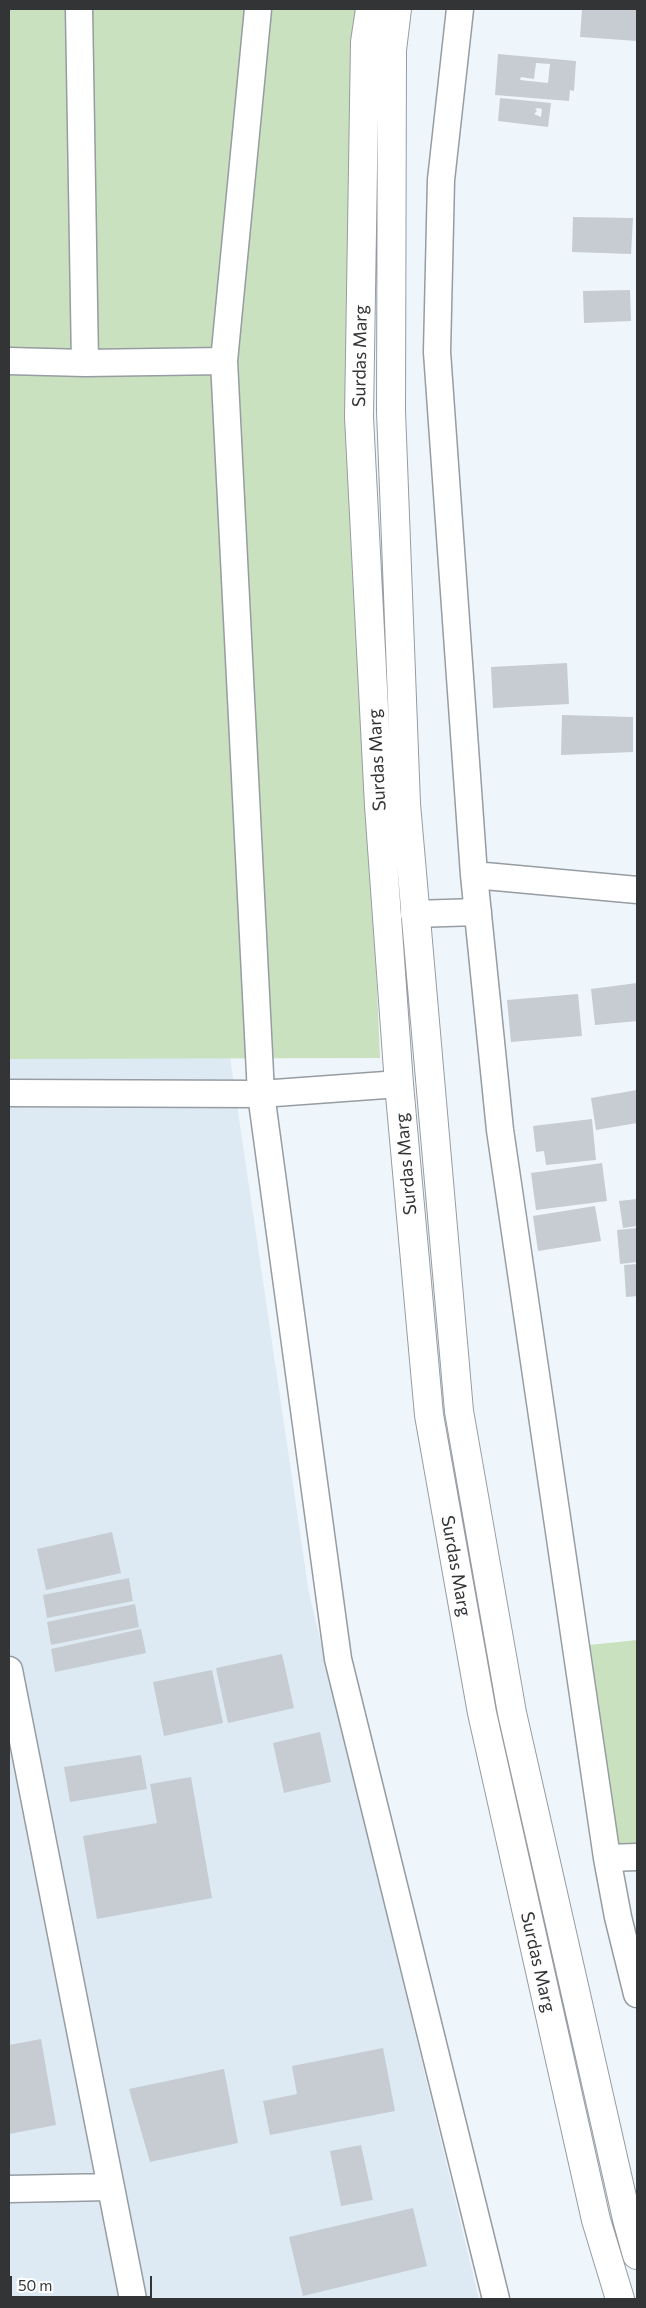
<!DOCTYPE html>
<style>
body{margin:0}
#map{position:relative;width:646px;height:2308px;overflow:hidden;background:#eff6fb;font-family:Commissioner,sans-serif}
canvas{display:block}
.frame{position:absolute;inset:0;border:10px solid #323436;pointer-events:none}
.scale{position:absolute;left:10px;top:2276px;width:142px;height:22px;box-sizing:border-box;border:2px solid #323436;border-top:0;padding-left:6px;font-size:15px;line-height:18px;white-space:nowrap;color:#323436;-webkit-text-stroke:4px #fff;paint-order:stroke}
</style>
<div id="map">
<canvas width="646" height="2308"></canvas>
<div class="frame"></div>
<div class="scale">50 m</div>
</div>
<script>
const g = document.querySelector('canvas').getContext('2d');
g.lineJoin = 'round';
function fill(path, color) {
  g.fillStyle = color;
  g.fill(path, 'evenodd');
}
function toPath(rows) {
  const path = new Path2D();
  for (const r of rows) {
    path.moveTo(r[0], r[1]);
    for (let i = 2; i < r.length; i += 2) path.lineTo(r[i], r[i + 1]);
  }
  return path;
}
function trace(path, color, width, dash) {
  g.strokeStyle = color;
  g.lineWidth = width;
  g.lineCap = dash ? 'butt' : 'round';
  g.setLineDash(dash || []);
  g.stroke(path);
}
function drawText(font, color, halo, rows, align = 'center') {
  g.font = font + ' Commissioner,sans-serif';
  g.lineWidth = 4;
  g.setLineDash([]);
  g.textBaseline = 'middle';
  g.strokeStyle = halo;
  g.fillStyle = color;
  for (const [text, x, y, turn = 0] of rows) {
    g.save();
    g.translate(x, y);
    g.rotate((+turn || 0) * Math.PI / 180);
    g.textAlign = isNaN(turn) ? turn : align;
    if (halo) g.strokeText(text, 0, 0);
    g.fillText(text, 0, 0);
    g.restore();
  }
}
fill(toPath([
 [9,9,225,1023,309,1593,479,2299,9,2299]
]), '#ddeaf4');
fill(toPath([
 [9,9,375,9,350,361,380,1058,9,1059],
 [637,1640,637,1848,609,1851,589,1645]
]), '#cae1bf');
fill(toPath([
 [582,9,637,9,637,41,580,37],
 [498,54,576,61,574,91,570,90,569,101,495,95],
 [536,63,550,64,548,83,520,80,521,77,534,79],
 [500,98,551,103,548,127,498,121],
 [538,108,542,109,541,117,534,114,537,111,535,109],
 [573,217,633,218,631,254,572,252],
 [630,290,631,321,584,323,583,291],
 [567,663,569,704,493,708,491,667],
 [562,715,633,717,633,752,561,755],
 [637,983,637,1021,595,1025,591,989],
 [578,994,582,1036,511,1042,507,1000],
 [637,1090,637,1123,596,1130,591,1098],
 [592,1119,596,1160,546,1165,544,1151,536,1152,533,1126],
 [602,1163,607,1201,536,1210,531,1173],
 [637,1199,637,1226,623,1228,619,1201],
 [595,1206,601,1241,538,1251,533,1216],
 [637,1228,637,1262,620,1264,617,1230],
 [637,1264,637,1296,626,1297,624,1265],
 [112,1532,121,1573,46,1590,37,1549],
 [129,1578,133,1601,47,1618,43,1595],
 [135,1604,139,1627,51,1645,47,1622],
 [141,1629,146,1653,55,1672,51,1649],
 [282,1654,294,1708,228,1723,216,1668],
 [212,1670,223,1723,164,1736,153,1682],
 [320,1732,331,1782,284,1793,273,1743],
 [141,1755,147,1789,70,1802,64,1767],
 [191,1777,212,1898,97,1919,83,1836,157,1823,150,1784],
 [41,2039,56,2125,9,2134,9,2045],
 [383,2048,395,2111,270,2135,263,2101,297,2094,292,2066],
 [224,2069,238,2143,150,2162,129,2089],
 [361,2145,373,2200,341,2206,330,2151],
 [413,2208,427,2266,303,2296,289,2237]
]), '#c6ccd1');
const minor = toPath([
 [79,9,85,363],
 [258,9,224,361,261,1094,338,1659,496,2299],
 [460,9,441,180,437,352,474,875,500,1130,607,1858,618,1917,637,1994],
 [9,361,85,363,224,361],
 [474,875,637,890],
 [414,914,478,912],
 [9,1093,261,1094,399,1084],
 [9,1670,133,2299],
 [607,1858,637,1857],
 [9,2189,110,2187]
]);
const major = toPath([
 [370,9,365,42,359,417,379,806,399,1084,429,1415,482,1713,596,2220,620,2299],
 [397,9,392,50,391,411,406,804,459,1411,512,1713,627,2219,637,2255]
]);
trace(minor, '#969ca1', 29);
trace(major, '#969ca1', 30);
trace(minor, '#fff', 26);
trace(major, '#fff', 28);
drawText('18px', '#323436', '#fff', [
 ["Surdas Marg",360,356,-89],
 ["Surdas Marg",377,760,-93],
 ["Surdas Marg",406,1164,-95],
 ["Surdas Marg",456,1566,80],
 ["Surdas Marg",538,1962,77]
]);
</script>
